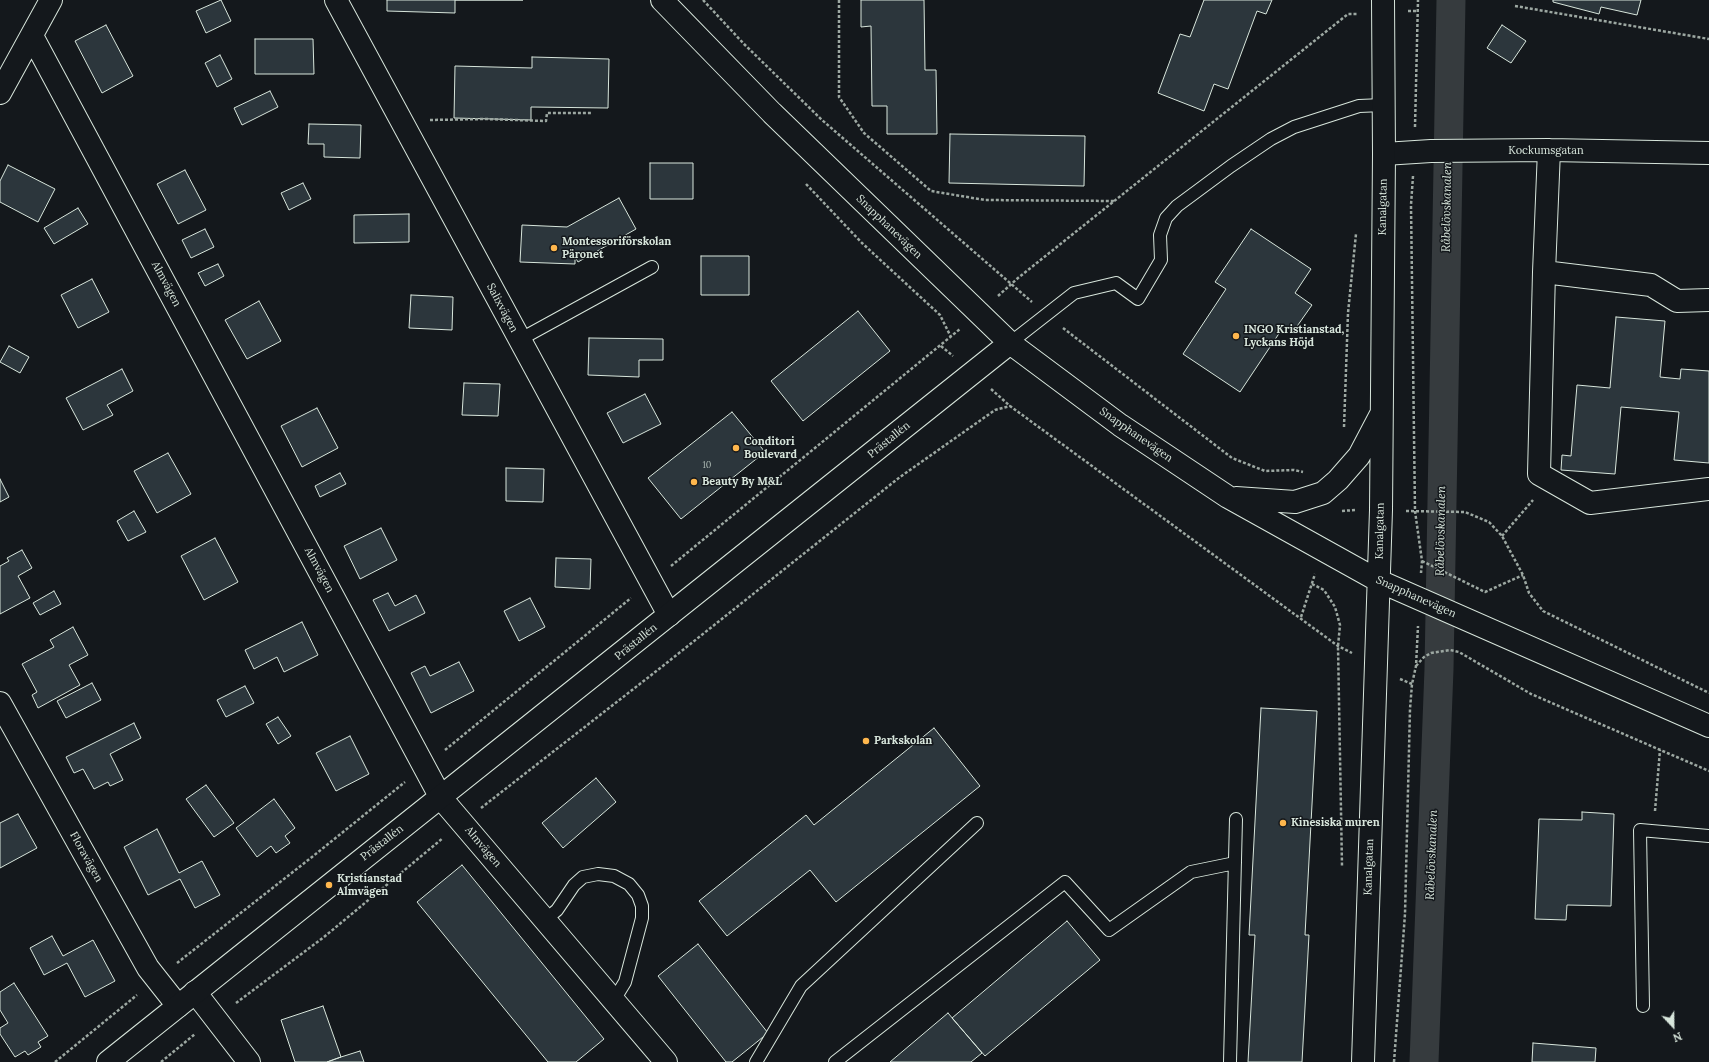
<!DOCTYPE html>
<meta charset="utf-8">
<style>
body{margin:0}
#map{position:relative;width:1709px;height:1062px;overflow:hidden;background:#14181c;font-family:Lora,serif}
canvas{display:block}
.north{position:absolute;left:1653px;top:1006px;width:40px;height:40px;-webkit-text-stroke:3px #14181c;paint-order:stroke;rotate:158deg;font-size:11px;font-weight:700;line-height:16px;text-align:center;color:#d8e6dc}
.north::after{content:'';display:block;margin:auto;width:14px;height:18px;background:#d8e6dc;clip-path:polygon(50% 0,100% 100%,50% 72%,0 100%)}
</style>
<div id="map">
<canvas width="1709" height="1062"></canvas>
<div class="north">N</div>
</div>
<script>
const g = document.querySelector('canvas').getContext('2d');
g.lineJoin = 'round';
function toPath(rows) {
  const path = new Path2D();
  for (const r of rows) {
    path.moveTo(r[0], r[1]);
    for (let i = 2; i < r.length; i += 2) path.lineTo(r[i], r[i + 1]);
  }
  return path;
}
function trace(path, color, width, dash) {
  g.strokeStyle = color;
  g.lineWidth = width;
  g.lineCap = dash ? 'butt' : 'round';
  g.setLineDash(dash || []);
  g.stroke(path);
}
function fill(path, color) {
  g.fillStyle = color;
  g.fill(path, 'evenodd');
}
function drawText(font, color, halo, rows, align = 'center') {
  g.font = font + ' Lora,serif';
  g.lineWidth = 3;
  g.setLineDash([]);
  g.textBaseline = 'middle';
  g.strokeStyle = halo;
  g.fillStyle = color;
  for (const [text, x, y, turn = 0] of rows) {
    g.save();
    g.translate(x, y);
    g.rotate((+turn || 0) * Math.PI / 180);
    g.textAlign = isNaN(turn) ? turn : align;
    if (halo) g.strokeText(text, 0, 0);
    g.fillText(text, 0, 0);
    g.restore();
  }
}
trace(toPath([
 [1424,1062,1439,669,1451,0]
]), '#363b3e', 29);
const building = toPath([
 [221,0,231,21,206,33,196,11,221,0],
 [387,0,523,0,455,0,455,13,387,11,387,0],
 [861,0,924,0,925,70,936,70,937,134,887,134,887,106,872,106,871,26,861,27,861,0],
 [1204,0,1272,0,1266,14,1257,11,1228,89,1214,84,1204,111,1158,93,1180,34,1190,37,1204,0],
 [1553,0,1641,0,1637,15,1601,7,1599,14,1553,2,1553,0],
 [106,25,133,76,102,93,75,41,106,25],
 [1502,25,1526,41,1511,63,1487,48,1502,25],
 [255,39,313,39,314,74,255,74,255,39],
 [220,55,232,79,217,87,205,63,220,55],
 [532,57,609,59,608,108,531,107,531,120,454,118,455,66,532,68,532,57],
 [270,91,278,107,242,125,234,108,270,91],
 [309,124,361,125,360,158,324,157,324,144,308,144,309,124],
 [950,134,1085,136,1084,186,949,183,950,134],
 [650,163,693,163,693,199,650,199,650,163],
 [8,165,55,189,38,222,0,202,0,181,8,165],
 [185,170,206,210,178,224,157,184,185,170],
 [303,183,311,199,289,210,281,193,303,183],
 [619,198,636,229,578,262,575,257,575,264,520,262,522,225,567,227,619,198],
 [78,208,88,224,54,244,44,228,78,208],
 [409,214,409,242,354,243,354,215,409,214],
 [205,229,214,247,191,258,182,240,205,229],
 [1251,229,1311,269,1295,293,1312,305,1293,332,1284,326,1240,392,1183,354,1226,289,1215,282,1251,229],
 [701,256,749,256,749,295,701,295,701,256],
 [218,264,224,276,205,286,198,273,218,264],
 [92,279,109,312,78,328,61,295,92,279],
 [411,295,453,297,452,330,409,328,411,295],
 [259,301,281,341,247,359,225,320,259,301],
 [858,311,890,351,803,421,771,381,858,311],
 [1616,317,1665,321,1660,377,1680,379,1681,369,1709,371,1709,463,1674,460,1679,412,1621,407,1615,474,1561,470,1562,455,1571,456,1577,385,1610,388,1616,317],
 [589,338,663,339,663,360,639,360,639,377,588,375,589,338],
 [9,346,29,357,20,373,0,362,9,346],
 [122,369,133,391,107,405,113,415,83,430,66,398,122,369],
 [464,383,500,384,498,416,462,415,464,383],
 [645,394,661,424,623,443,607,413,645,394],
 [317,408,338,448,302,467,281,426,317,408],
 [732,412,765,452,681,519,648,478,732,412],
 [168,453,191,494,157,513,134,471,168,453],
 [506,468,544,469,543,502,506,501,506,468],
 [340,473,346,484,320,497,315,486,340,473],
 [0,479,9,497,0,502,0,479],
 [134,511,146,532,128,541,117,521,134,511],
 [381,528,397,560,360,579,344,546,381,528],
 [215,538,238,582,204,600,181,556,215,538],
 [22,550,32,568,18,576,30,598,0,614,0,566,9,561,7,558,22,550],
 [556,558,591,559,590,589,555,587,556,558],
 [54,591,61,604,40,615,33,603,54,591],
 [388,593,395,606,416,595,425,613,389,631,373,600,388,593],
 [530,598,545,627,519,641,504,611,530,598],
 [302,622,318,655,284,672,277,657,254,669,245,650,302,622],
 [73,627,88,655,69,665,80,685,38,708,32,695,37,692,22,664,54,647,50,640,73,627],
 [459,662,474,691,431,713,411,673,425,666,430,676,459,662],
 [92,683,101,700,66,718,57,701,92,683],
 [245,686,254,703,226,717,217,700,245,686],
 [1261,708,1317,711,1305,935,1309,935,1302,1062,1248,1062,1255,935,1249,935,1261,708],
 [278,717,291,736,278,744,266,724,278,717],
 [134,723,141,738,110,754,123,780,110,786,108,782,94,789,83,769,74,773,66,757,134,723],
 [934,728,980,786,836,902,810,870,727,936,699,901,806,815,814,825,934,728],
 [350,736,369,774,336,791,316,753,350,736],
 [596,778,616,802,563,848,542,823,596,778],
 [206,785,234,823,214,837,186,799,206,785],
 [274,799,295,828,285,836,290,843,276,853,271,846,257,857,236,828,274,799],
 [1582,812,1614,814,1611,906,1567,905,1566,920,1535,919,1539,819,1582,820,1582,812],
 [18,814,37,848,0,868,0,823,18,814],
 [157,829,179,873,202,861,220,895,195,908,180,879,148,895,124,847,157,829],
 [462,865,604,1039,576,1062,548,1062,417,902,462,865],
 [1067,921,1100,960,985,1056,952,1018,1067,921],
 [52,936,63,956,93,940,115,981,85,997,67,963,44,975,30,948,52,936],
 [698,944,768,1033,732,1062,726,1062,658,976,698,944],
 [14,983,48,1036,38,1042,41,1047,28,1055,25,1051,15,1057,0,1034,0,1028,8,1023,0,1010,0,992,14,983],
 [323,1006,341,1057,327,1062,295,1062,281,1020,323,1006],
 [948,1013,982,1053,971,1062,890,1062,948,1013],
 [1533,1043,1596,1048,1595,1062,1532,1062,1533,1043],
 [360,1051,364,1062,327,1062,341,1057,360,1051]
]);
fill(building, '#2c363c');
trace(building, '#d8e6dc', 1);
const lane = toPath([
 [519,340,652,267],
 [1010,343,1074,293,1116,283,1138,299,1161,260,1160,235,1166,218,1177,206,1231,166,1271,139,1294,127,1359,106,1383,105],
 [545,920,557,910,574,885,583,877,598,874,614,876,629,884,638,895,642,906,642,918,625,982,614,1000],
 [1643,1006,1640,830,1709,836],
 [756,1062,801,986,977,823],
 [835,1062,1065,882,1109,930,1191,872,1235,863],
 [1230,1062,1236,819]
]);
const street = toPath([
 [336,0,669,615],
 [32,36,441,798,666,1062],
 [0,93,51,0],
 [1549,150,1544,272,1539,474,1590,503,1709,489],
 [1384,154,1431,151,1549,150,1709,153],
 [1544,272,1651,285,1677,301,1709,300],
 [0,703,148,968,178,1006],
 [195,992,249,1062]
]);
const secondary = toPath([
 [662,0,772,113,1010,343,1120,425,1228,497,1379,581,1709,726],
 [1236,498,1295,502,1323,493,1338,480,1359,456,1380,416],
 [108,1062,1010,343],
 [1363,1062,1381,510,1384,154,1383,0]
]);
trace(lane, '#d8e6dc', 14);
trace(street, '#d8e6dc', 24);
trace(secondary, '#d8e6dc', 24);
trace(toPath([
 [703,0,744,44,822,120,1032,302],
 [839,0,839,97,864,133,931,191,985,200,1114,201],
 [1515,6,1709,39],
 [1408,11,1418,11],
 [430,120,486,119,546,121,547,113,592,113],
 [1415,127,1418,0],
 [1413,176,1411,205,1415,511,1422,561,1421,573],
 [806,184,862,243,940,315,951,337],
 [998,296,1018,278,1348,14,1357,14],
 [1063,328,1232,458,1265,471,1294,470,1303,472],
 [941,346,953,356],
 [991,389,1010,406,1338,646,1352,653],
 [1344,427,1348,313,1356,234],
 [1342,511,1355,510],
 [1406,511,1465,512,1489,522,1502,536,1523,575,1529,593,1543,611,1709,693],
 [1502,536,1533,500],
 [1422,561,1485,592,1523,575],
 [671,566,960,329],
 [1312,584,1324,590,1335,607,1340,625,1338,646,1342,866],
 [1301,617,1315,574],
 [1416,666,1424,657,1431,653,1450,650,1459,652,1531,694,1709,771],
 [1400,679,1412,684],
 [445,750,631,598],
 [481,808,659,669,900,477,995,410,1010,406],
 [1655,811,1660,750],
 [177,963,312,857,405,782],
 [236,1003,324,937,443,838],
 [55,1062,137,995],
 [161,1062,195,1034],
 [1394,1062,1405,914,1410,709,1412,684,1416,666,1418,626]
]), '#9da8a2', 2.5, [3, 2]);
trace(lane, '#14181c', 12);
trace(street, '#14181c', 22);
trace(secondary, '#14181c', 22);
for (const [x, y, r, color] of [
 [554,248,4,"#ffb74d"],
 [1236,336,4,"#ffb74d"],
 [736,448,4,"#ffb74d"],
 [694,482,4,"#ffb74d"],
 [866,741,4,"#ffb74d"],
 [1283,823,4,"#ffb74d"],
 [329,885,4,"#ffb74d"]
]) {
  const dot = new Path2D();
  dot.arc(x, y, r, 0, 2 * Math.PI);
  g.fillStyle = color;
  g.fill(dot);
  trace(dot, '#14181c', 1.5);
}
drawText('9px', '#adbab4', null, [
 ["10",707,465]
]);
drawText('11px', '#d8e6dc', '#14181c', [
 ["Kockumsgatan",1546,151],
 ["Kanalgatan",1383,207,-89],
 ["Snapphanevägen",889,227,44],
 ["Almvägen",166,284,62],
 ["Salixvägen",502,308,62],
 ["Snapphanevägen",1136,435,35],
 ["Prästallén",889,440,-39],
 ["Kanalgatan",1380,531,-89],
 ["Almvägen",319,570,62],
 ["Snapphanevägen",1416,597,24],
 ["Prästallén",636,642,-39],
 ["Prästallén",382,843,-38],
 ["Almvägen",483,847,50],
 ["Floravägen",86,857,61],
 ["Kanalgatan",1369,867,-88]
]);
drawText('bold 11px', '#d8e6dc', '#14181c', [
 ["Montessoriförskolan",562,242],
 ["Päronet",562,255],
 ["INGO Kristianstad,",1244,330],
 ["Lyckans Höjd",1244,343],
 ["Conditori",744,442],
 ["Boulevard",744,455],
 ["Beauty By M&L",702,482],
 ["Parkskolan",874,741],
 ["Kinesiska muren",1291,823],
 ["Kristianstad",337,879],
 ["Almvägen",337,892]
], 'left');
drawText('italic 12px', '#d8e6dc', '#14181c', [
 ["Råbelövskanalen",1447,207,-89],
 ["Råbelövskanalen",1441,531,-89],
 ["Råbelövskanalen",1432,855,-88]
]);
</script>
